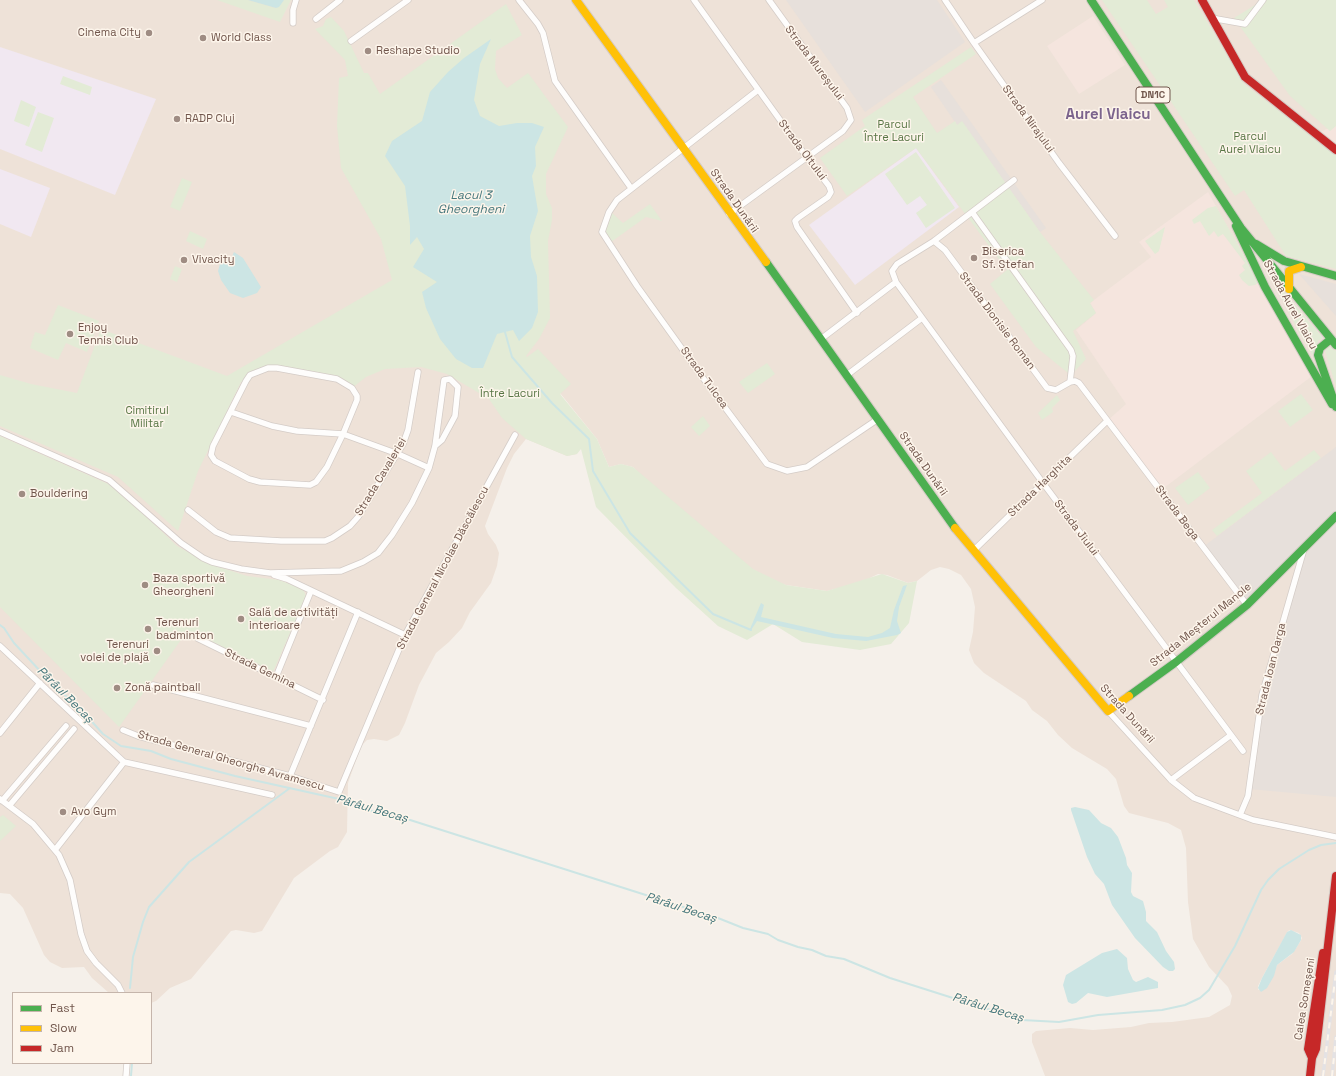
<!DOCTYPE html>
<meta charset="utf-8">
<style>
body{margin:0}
#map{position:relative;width:1336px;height:1076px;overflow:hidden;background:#f5f0ea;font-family:"Space Grotesk",sans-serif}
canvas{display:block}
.legend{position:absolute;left:12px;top:992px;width:140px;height:72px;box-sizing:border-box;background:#fdf5eb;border:1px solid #c5b5ab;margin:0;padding:5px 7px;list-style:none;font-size:12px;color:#71564c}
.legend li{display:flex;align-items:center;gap:8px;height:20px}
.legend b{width:20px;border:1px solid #c5b5ab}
</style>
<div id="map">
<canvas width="1336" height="1076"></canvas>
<ul class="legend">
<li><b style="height:5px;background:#4caf50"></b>Fast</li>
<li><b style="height:5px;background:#ffc107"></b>Slow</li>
<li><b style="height:5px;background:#c62828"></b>Jam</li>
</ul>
</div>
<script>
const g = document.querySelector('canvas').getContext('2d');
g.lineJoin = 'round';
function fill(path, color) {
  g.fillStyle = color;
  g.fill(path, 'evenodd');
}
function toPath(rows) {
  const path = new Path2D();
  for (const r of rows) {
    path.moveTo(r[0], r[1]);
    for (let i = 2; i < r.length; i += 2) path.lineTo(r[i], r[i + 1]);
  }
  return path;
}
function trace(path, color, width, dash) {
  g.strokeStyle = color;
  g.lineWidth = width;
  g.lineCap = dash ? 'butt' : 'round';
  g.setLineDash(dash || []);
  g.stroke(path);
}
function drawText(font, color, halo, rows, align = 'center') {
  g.font = font + ' "Space Grotesk",sans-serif';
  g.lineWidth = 3;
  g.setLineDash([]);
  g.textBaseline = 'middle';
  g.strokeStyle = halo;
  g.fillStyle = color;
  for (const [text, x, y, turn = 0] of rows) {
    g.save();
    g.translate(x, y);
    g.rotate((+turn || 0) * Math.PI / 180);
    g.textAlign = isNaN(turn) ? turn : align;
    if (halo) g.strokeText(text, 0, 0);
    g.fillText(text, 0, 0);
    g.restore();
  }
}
fill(toPath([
 [0,0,1336,0,1336,1076,1045,1076,1032,1042,1032,1034,1036,1031,1070,1028,1093,1030,1131,1027,1149,1023,1172,1022,1209,1017,1230,1005,1232,996,1228,987,1209,967,1193,939,1188,902,1186,848,1181,830,1168,823,1129,813,1124,806,1116,779,1107,769,1072,748,1058,735,1047,721,1032,710,1026,701,984,673,974,663,969,650,973,632,975,607,971,589,961,575,949,569,940,567,931,570,917,581,908,583,887,575,878,574,862,582,827,591,786,585,764,579,656,491,633,467,621,464,609,467,597,439,560,393,577,454,567,456,526,439,514,454,507,468,485,526,488,534,496,545,499,553,497,566,491,583,470,612,462,628,449,642,436,653,419,685,405,723,399,735,387,741,374,739,367,740,361,746,348,783,347,832,338,847,330,851,294,878,262,931,254,933,236,930,231,931,191,979,170,988,156,1001,151,1003,151,993,109,993,92,978,84,967,62,968,50,962,44,955,23,908,10,894,0,893],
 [1290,930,1299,933,1302,938,1300,942,1292,954,1277,965,1269,983,1258,990,1258,986,1263,976,1288,931]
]), '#eee2d8');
fill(toPath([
 [1093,16,1125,65,1079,94,1047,46],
 [1336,125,1336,146,1320,132],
 [1208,192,1312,376,1160,491,1107,421,1126,404,1076,330,1096,313,1090,303,1151,257,1139,242]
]), '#f5e5de');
fill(toPath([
 [786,0,937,0,965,42,865,112],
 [941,80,1046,228,1040,232,962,122,957,125,931,87],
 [1299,274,1336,284,1336,316],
 [1336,447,1336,797,1249,789,1262,695,1304,548,1247,605,1203,547]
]), '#e7e0db');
fill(toPath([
 [0,47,156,99,115,195,0,149],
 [916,148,959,207,855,285,809,225],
 [0,169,50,188,31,237,0,224]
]), '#f1e8f1');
fill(toPath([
 [217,0,248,0,276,8,284,0,291,0,280,22],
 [1102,0,1147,0,1156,14,1168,7,1164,0,1194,0,1244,84,1336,155,1336,269,1286,256,1244,190,1235,196],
 [1263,0,1336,0,1336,126,1330,131,1290,96,1234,18],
 [506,4,522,35,496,51,495,69,498,78,507,88,528,73,568,127,546,174,546,194,552,208,552,220,548,241,550,318,539,339,526,356,527,357,538,349,571,384,560,394,597,439,609,467,621,464,633,467,753,569,786,585,827,591,882,574,908,583,917,581,909,623,891,644,860,650,802,642,773,624,747,640,718,626,676,588,596,507,581,449,577,454,567,456,526,439,502,418,489,399,447,374,421,367,385,369,366,377,352,388,337,379,277,368,250,375,245,384,241,382,198,471,178,531,118,477,0,426,0,375,31,384,77,393,101,329,227,376,392,280,381,239,341,168,337,126,339,78,348,76,345,60,315,29,323,26,326,19,331,17,344,31,364,73,368,73,380,94],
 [971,47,976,54,913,97,937,133,955,121,957,125,962,121,1040,232,1094,300,1090,303,1096,313,1073,331,1086,359,1075,371,1068,373,1036,347,990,284,1007,270,916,148,847,196,820,158,865,126,862,120],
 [63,76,92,87,90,95,60,84],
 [21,100,36,107,29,127,14,121],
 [38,112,54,118,42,152,25,145],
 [916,152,955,208,926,228,916,213,927,205,920,196,907,205,885,174],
 [182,178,192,182,180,211,170,207],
 [650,204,662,221,646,217,611,242,605,234,605,230,612,213,623,223],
 [1216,206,1259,282,1255,285,1249,286,1242,280,1239,275,1245,270,1242,266,1245,263,1223,234,1218,237,1214,231,1209,236,1200,221,1194,224,1192,220,1208,208],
 [1165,227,1159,251,1155,254,1145,241],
 [190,231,207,239,203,249,186,241],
 [175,266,182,269,177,282,170,279],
 [1271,277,1323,338,1318,341,1315,357,1314,357,1299,332],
 [58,305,99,321,87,352,66,343,58,360,30,348,35,332,45,335],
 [1329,346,1336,351,1336,386,1325,351],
 [767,363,775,374,748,393,739,382],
 [1301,394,1313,410,1290,427,1278,411],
 [1057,395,1060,400,1052,408,1053,412,1042,420,1038,413],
 [703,416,710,426,699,436,691,427],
 [0,436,115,487,177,546,210,564,247,576,279,580,303,589,306,596,273,672,197,634,183,637,119,727,0,607],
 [1314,450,1321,458,1217,536,1212,530,1262,493,1246,471,1271,452,1285,471],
 [1198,472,1210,488,1188,505,1175,488],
 [3,815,16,826,0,841,0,817]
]), '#e3ebd6');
fill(toPath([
 [248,0,284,0,279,7,276,8],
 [491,39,480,64,474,100,480,116,499,126,517,123,532,123,544,127,535,147,536,166,532,176,538,211,530,236,531,257,537,276,538,312,532,328,519,341,513,330,497,334,483,368,472,368,456,359,440,339,426,308,422,292,437,282,413,267,424,249,417,237,410,245,410,226,405,186,385,156,392,141,422,121,430,92,448,72,464,58],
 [234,252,243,258,261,287,257,293,243,298,230,293,221,280,218,271,220,264,227,259,230,261],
 [907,585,899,607,897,621,901,633,897,635,866,641,833,638,757,621,751,630,750,629,761,603,764,605,761,617,836,634,868,637,882,633,890,628,894,610,903,586],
 [1075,807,1089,810,1101,823,1111,828,1118,837,1126,858,1127,865,1132,873,1131,892,1133,896,1143,901,1146,912,1146,921,1157,932,1166,951,1174,962,1175,969,1173,971,1169,971,1163,967,1135,938,1112,905,1104,884,1095,874,1087,857,1071,810,1071,808],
 [1291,930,1301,935,1301,940,1294,952,1277,965,1274,976,1267,988,1261,992,1258,988,1262,978,1287,932],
 [1117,949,1127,958,1128,969,1133,980,1136,982,1148,977,1158,982,1158,988,1107,997,1088,993,1076,1003,1072,1004,1068,1002,1063,985,1066,975,1102,953]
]), '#cce5e4');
trace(toPath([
 [505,332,512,357,552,403,589,439,593,471,630,533,713,614,751,630],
 [0,625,4,628,14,643,56,688,77,705,103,734,121,746,151,751,171,759,235,776,348,801,377,813,407,819,718,918,743,928,768,934,778,940,798,947,812,950,826,956,844,959,890,978,1022,1020,1059,1022,1098,1015,1162,1010,1185,1005,1200,998,1209,990,1235,946,1261,890,1268,880,1279,869,1309,850,1321,845,1336,843],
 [130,988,133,957,143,922,149,907,189,862,290,788],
 [131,1076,132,1063]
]), '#cce5e4', 2);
const street = toPath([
 [519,0,538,24,543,33,555,81,631,188],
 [694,0,803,152,829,186,831,192,828,197,798,218,795,221,797,227,857,313],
 [945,0,974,43,1059,163,1115,236],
 [1211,18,1245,24,1263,0],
 [316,19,340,0],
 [293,23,293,10,296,0],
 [351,41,408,0],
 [974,43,1042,0],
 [758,90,617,200,609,212,602,232,637,286,703,378,767,464,787,471,807,467,878,419],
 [1014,180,934,241,897,264,892,271,896,282,1043,483,1243,751],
 [972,212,1071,350,1073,356,1070,382],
 [729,214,843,131,851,120,847,108,769,0],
 [934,241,945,250,1047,388,1056,390,1070,382,1075,381,1079,383,1247,605],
 [821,339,896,282],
 [268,368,277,368,337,379,352,388,357,396,357,400,343,434,327,467,316,482,310,485,260,482,249,479,215,461,211,455,213,446,246,381,250,375,268,368],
 [847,375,922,318],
 [231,412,272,426,297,431,343,434,398,454,429,468],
 [0,432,109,480,181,543,203,558,212,562,241,569,270,573,341,571,363,562,378,553,392,535,412,503,429,468,435,446,444,380,450,379,458,387,455,416,442,440,435,446],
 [188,510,216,532,230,538,281,541,325,541,332,538,350,526,358,517,403,444,408,430,418,372],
 [973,551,1107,421],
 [274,575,287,579,405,635],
 [197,638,323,700],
 [0,646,124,762,272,795],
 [276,677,311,591],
 [153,685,311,726],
 [1108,711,1171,780,1194,798,1253,820,1336,837],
 [123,730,138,736,290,776,339,792,405,635,515,435],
 [0,733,40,683],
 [290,776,358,612],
 [1171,780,1231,735],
 [0,799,33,824,59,855,70,880,81,934,87,951,96,963,118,985,122,993],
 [2,801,66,726],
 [9,806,74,729],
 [1240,815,1248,796,1262,695,1304,549],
 [55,850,124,762],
 [126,1076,127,1063]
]);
const fast = toPath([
 [1091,0,1241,228,1336,345],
 [1236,226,1265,287,1332,404],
 [1256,244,1284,261,1336,276],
 [766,262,955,528],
 [1331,339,1320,348,1318,355,1336,407],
 [1129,696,1176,662,1247,605,1336,516]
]);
const slow = toPath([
 [576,0,766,262],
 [1289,289,1289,271,1301,267],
 [955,528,1108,711,1129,696]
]);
const jam = toPath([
 [1202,0,1245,77,1336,150],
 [1312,1058,1308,1049,1323,953],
 [1310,1076,1312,1058,1316,1049,1336,876]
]);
trace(street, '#d4ccc7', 7);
trace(fast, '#d5ccc6', 10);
trace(slow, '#d5ccc6', 10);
trace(jam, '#d5ccc6', 10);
trace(street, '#fefdfc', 5.5);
trace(fast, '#4caf50', 8);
trace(slow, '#ffc107', 8);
trace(jam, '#c62828', 8);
const rail = toPath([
 [1323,1076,1336,972],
 [1332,1076,1336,1037]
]);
trace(rail, '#e4e2e4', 3.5);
trace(rail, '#fdf5eb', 2, [6]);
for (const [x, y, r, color] of [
 [149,33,4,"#9f8c83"],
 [203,38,4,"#9f8c83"],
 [368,51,4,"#9f8c83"],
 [177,119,4,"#9f8c83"],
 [974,258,4,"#9f8c83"],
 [184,260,4,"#9f8c83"],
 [70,334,4,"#9f8c83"],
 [22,494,4,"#9f8c83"],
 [145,585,4,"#9f8c83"],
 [241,619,4,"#9f8c83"],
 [148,629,4,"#9f8c83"],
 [157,651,4,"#9f8c83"],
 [117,688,4,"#9f8c83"],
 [63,812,4,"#9f8c83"]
]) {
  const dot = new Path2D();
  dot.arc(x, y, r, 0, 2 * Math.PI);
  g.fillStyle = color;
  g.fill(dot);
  trace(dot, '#fdf5eb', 1.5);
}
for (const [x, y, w] of [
 [1153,95,34]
]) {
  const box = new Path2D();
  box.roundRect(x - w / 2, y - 8, w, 16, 3);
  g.fillStyle = '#fdf5eb';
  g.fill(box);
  trace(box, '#71564c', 1);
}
drawText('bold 10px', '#71564c', null, [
 ["DN1C",1153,95]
]);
drawText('11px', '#71564c', '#fdf5eb', [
 ["Cinema City",141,33,"right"],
 ["World Class",211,38],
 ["Reshape Studio",376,51],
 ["RADP Cluj",185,119],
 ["Biserica",982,252],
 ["Sf. Ștefan",982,265],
 ["Vivacity",192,260],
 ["Enjoy",78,328],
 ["Tennis Club",78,341],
 ["Bouldering",30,494],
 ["Baza sportivă",153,579],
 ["Gheorgheni",153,592],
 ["Sală de activități",249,613],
 ["interioare",249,626],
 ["Terenuri",156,623],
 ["badminton",156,636],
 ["Terenuri",149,645,"right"],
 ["volei de plajă",149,658,"right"],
 ["Zonă paintball",125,688],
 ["Avo Gym",71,812]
], 'left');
drawText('11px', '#71564c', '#fdf5eb', [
 ["Strada Mureșului",814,63,53],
 ["Strada Nirajului",1028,119,54],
 ["Strada Oltului",802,150,53],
 ["Strada Dunării",734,201,55],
 ["Strada Aurel Vlaicu",1290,305,61],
 ["Strada Dionisie Roman",997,321,53],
 ["Strada Tulcea",704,378,54],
 ["Strada Dunării",923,464,55],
 ["Strada Cavaleriei",381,477,-59],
 ["Strada Harghita",1040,486,-44],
 ["Strada Bega",1177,513,53],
 ["Strada Jiului",1076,528,53],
 ["Strada General Nicolae Dăscălescu",443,568,-62],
 ["Strada Meșterul Manole",1201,625,-39],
 ["Strada Gemina",260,669,26],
 ["Strada Ioan Oarga",1271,669,-76],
 ["Strada Dunării",1127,714,48],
 ["Strada General Gheorghe Avramescu",231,761,16],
 ["Calea Someșeni",1305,999,-81]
]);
drawText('11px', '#587645', '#fdf5eb', [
 ["Parcul",894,125],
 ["Între Lacuri",894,138],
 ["Parcul",1250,137],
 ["Aurel Vlaicu",1250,150],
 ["Între Lacuri",510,394],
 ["Cimitirul",147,411],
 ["Militar",147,424]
]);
drawText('italic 12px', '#45777c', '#fdf5eb', [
 ["Lacul 3",471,196],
 ["Gheorgheni",471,210],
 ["Pârâul Becaș",65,695,45],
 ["Pârâul Becaș",372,809,16],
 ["Pârâul Becaș",681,908,18],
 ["Pârâul Becaș",988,1008,17]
]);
drawText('bold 15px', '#7c648d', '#fdf5eb', [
 ["Aurel Vlaicu",1108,115]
]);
</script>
